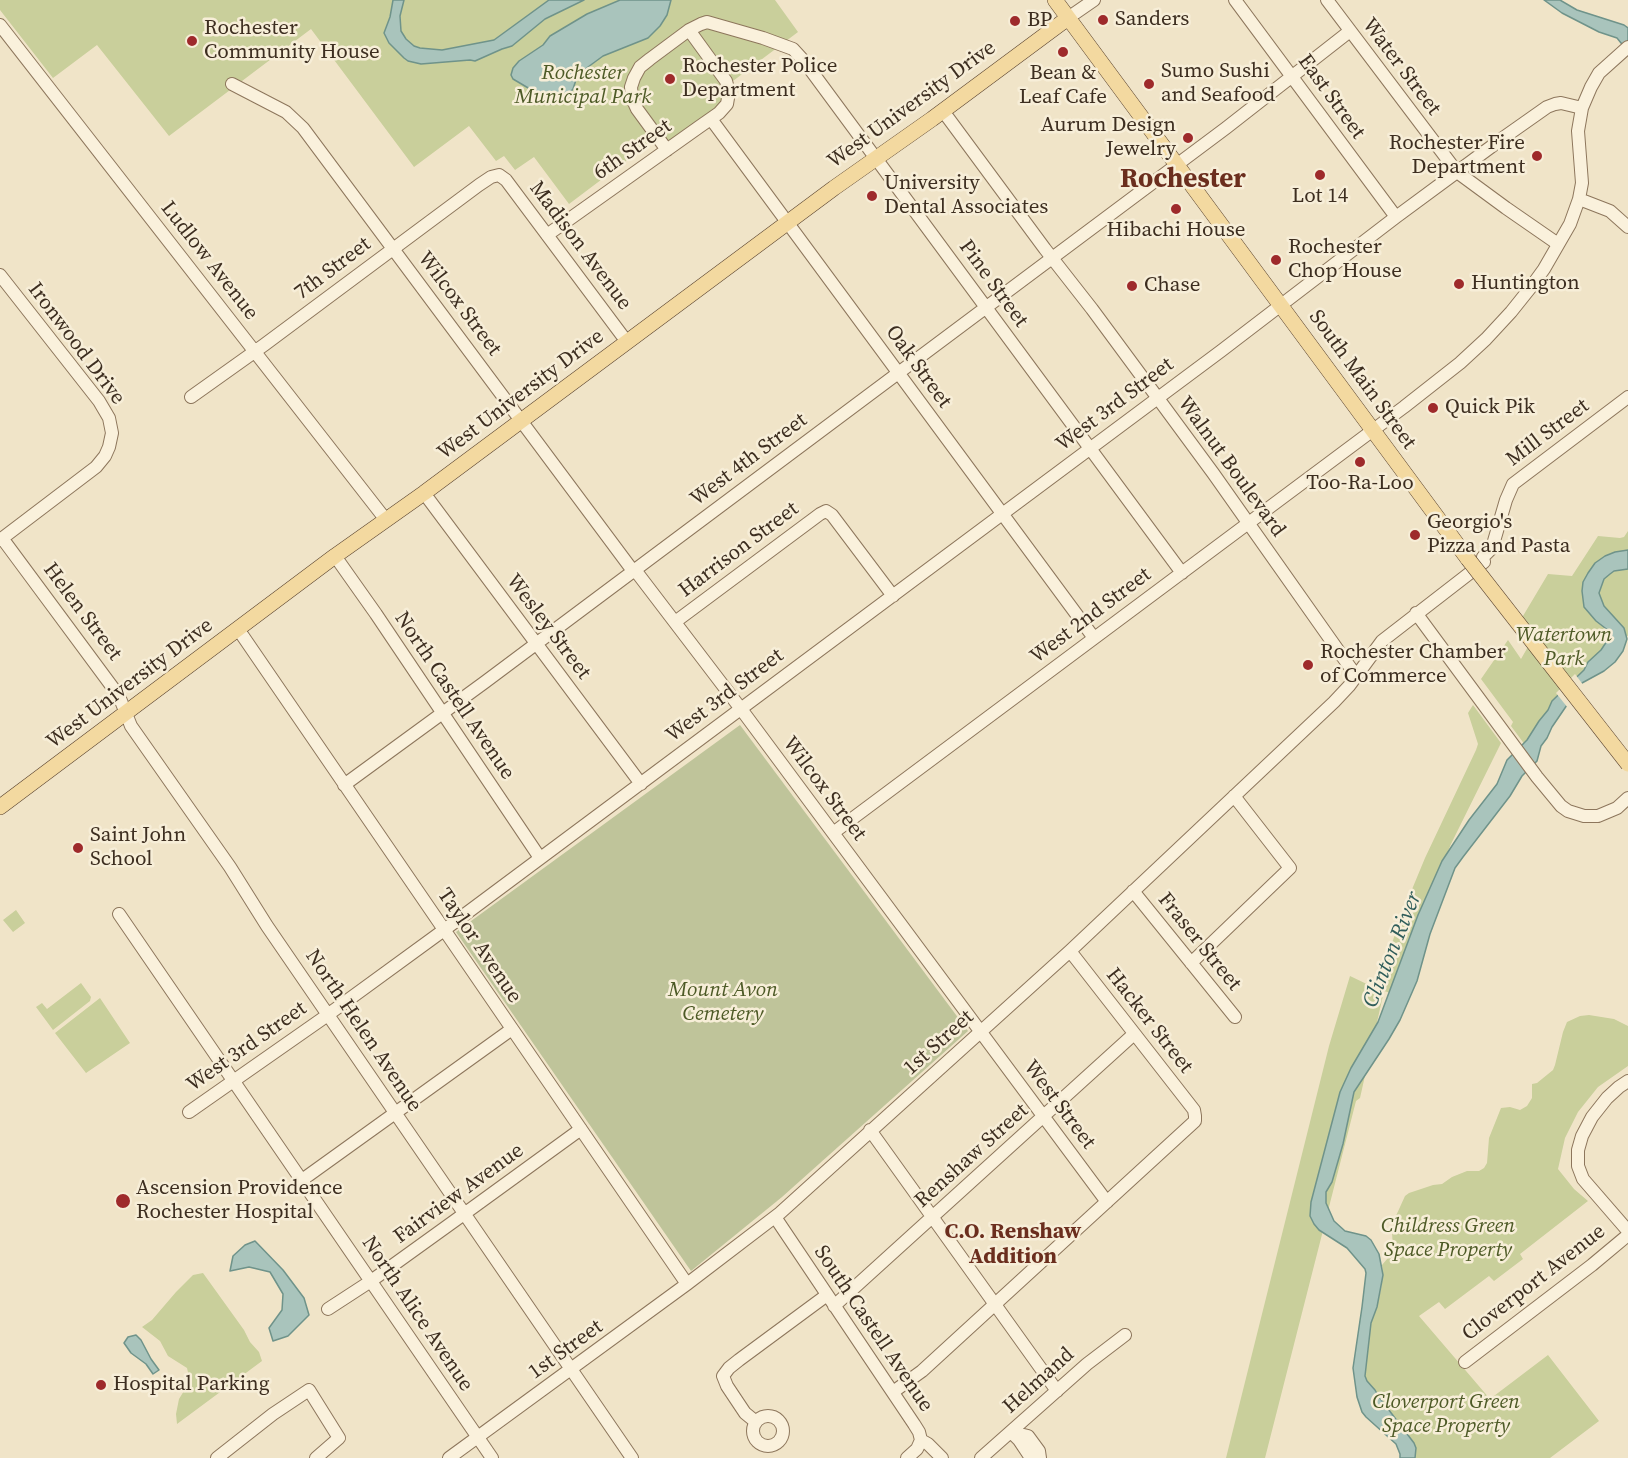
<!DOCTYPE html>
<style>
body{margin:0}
canvas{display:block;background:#f0e4c8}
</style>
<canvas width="1628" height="1458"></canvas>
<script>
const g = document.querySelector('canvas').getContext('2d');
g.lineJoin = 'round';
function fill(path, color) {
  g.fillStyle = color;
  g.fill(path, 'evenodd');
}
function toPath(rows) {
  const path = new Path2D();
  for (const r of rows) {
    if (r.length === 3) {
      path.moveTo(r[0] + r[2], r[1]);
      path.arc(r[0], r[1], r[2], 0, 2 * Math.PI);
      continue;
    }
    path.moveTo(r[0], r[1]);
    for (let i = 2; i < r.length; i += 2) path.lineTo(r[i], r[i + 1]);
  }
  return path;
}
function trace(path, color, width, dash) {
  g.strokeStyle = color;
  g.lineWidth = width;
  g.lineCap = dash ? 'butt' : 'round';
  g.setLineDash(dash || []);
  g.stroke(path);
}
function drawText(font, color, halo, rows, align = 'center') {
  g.font = font + ' "Source Serif 4",serif';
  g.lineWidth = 5;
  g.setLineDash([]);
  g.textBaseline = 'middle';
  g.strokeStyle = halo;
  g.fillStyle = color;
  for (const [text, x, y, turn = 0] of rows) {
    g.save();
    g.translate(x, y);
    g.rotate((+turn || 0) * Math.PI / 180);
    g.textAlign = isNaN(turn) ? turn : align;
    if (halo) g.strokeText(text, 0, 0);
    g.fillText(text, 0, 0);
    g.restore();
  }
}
fill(toPath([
 [0,0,775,0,798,32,725,87,723,104,670,141,666,139,662,134,569,204,534,157,515,170,504,156,496,161,469,126,414,167,311,29,169,136,97,45,53,78,0,10],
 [1628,531,1628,636,1622,635,1606,644,1556,709,1531,753,1511,726,1513,722,1481,679,1508,640,1521,659,1533,638,1520,621,1548,574,1572,576,1598,536,1620,538,1624,537],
 [1473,705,1501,743,1451,844,1426,904,1394,994,1384,991,1360,1098,1356,1101,1265,1458,1226,1458,1329,1046,1350,976,1373,987,1381,975,1403,911,1425,858,1476,750,1478,744,1468,713],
 [16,910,25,923,13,932,3,920],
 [81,983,91,997,90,1001,53,1030,36,1007,42,1003,47,1009],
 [100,998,130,1043,86,1073,55,1033],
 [1589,1015,1614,1019,1628,1026,1628,1066,1598,1087,1578,1112,1565,1138,1558,1169,1574,1189,1588,1201,1520,1254,1523,1259,1494,1281,1489,1276,1445,1309,1439,1302,1419,1316,1490,1399,1548,1355,1599,1421,1550,1458,1415,1458,1416,1452,1414,1443,1379,1397,1375,1390,1367,1381,1365,1376,1371,1323,1377,1307,1381,1289,1383,1275,1382,1265,1393,1252,1392,1231,1395,1218,1405,1196,1409,1193,1433,1185,1442,1184,1452,1177,1467,1171,1479,1171,1484,1168,1487,1163,1489,1138,1501,1108,1510,1107,1520,1110,1527,1106,1532,1098,1532,1084,1537,1083,1553,1070,1555,1065,1563,1032,1567,1022,1580,1016],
 [203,1273,244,1330,250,1342,259,1352,262,1361,177,1424,176,1414,179,1399,190,1381,187,1368,168,1356,160,1341,142,1327,152,1320,176,1292,193,1275]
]), '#c9cf9b');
fill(toPath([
 [740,725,968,1031,782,1197,691,1271,456,932]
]), '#bfc49a');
const water = toPath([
 [393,0,404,0,400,16,401,31,406,39,414,46,420,48,442,50,494,40,549,0,584,0,545,19,512,46,502,49,475,61,470,60,421,64,408,61,404,58,389,43,384,33,390,17,393,0],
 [620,0,671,0,667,15,660,26,648,38,603,56,588,67,577,77,573,89,562,101,551,104,540,98,535,92,513,79,511,75,513,68,519,61,543,45,550,36,587,14,620,0],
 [1544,0,1560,0,1577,10,1624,25,1628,28,1628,47,1621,43,1617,38,1599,32,1562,13,1544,0],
 [1628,550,1628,569,1614,571,1610,574,1604,579,1599,593,1604,606,1624,628,1627,639,1623,651,1615,662,1604,671,1582,683,1552,727,1547,738,1541,746,1537,761,1522,776,1510,796,1463,857,1455,868,1430,934,1417,981,1400,1020,1389,1039,1354,1092,1343,1144,1332,1182,1326,1192,1326,1203,1334,1221,1345,1231,1366,1236,1371,1240,1379,1254,1383,1275,1377,1307,1371,1323,1365,1376,1367,1381,1375,1390,1379,1397,1414,1443,1416,1448,1415,1458,1400,1458,1400,1454,1396,1444,1366,1417,1362,1412,1357,1397,1353,1368,1362,1307,1366,1273,1365,1269,1347,1248,1319,1230,1314,1224,1310,1216,1311,1202,1340,1092,1351,1068,1378,1022,1418,915,1442,861,1469,820,1497,784,1507,760,1527,740,1539,721,1548,710,1552,701,1584,670,1588,662,1601,650,1607,641,1609,631,1596,621,1584,607,1582,591,1583,582,1588,573,1595,563,1605,556,1615,552,1628,550],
 [255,1241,283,1270,304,1298,309,1315,288,1336,273,1341,269,1328,282,1310,283,1294,270,1272,249,1267,230,1271,233,1256,245,1245,255,1241],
 [136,1335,141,1340,151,1359,159,1370,153,1374,146,1364,131,1353,124,1343,128,1337,136,1335]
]);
fill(water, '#a9c4bc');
trace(water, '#6f938a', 1.5);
fill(toPath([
 [1575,674,1584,686,1568,708,1556,693]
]), '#f0e4c8');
const minor = toPath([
 [1235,0,1396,217],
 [1327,0,1457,172,1506,208,1558,244],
 [1068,18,1094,0],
 [0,25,386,520],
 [232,84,286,112,303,128,633,571],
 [943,111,1045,249,1092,309,1157,397,1213,473,1352,670,1357,674],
 [711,119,1094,638],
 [667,150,637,109,632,98,631,87,634,78,640,67,650,59,689,30,701,24,707,22,763,38,793,49,804,61,1182,573],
 [1579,199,1610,211,1628,227],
 [547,235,699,127,719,113,727,104,729,92,726,81,689,30],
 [0,275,99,401,109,418,112,433,109,447,105,456,96,467,0,540],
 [191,397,264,345,479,185,491,177,499,175,506,180,627,342],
 [424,493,641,784],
 [2,538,119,696,131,726,230,867,267,926,632,1458],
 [335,556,376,614,540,858],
 [635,570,741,709,1107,1202],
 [1416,613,1537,777,1561,806,1568,811,1584,816,1598,816,1617,808,1628,798],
 [675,622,820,514,826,511,832,515,893,596],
 [238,629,687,1284],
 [344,785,485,682,1226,128,1350,31],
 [833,833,1404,407,1460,363,1486,339,1511,312,1531,287,1544,269,1570,224,1579,199,1582,183,1578,131,1582,108,1591,87,1599,73,1628,47],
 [1133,891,1235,1017],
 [119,914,492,1458],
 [1191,963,1290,868,1234,796],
 [1628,1081,1619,1087,1607,1098,1592,1117,1582,1136,1578,1150,1578,1166,1583,1179,1628,1231],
 [189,1112,322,1019,444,930,1221,351,1396,217,1503,138,1547,107,1555,104,1561,103,1582,108],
 [870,1130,1057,1391],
 [302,1180,512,1029],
 [775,1217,914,1424,919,1432,921,1440,928,1444,942,1458],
 [834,1306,1134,1034],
 [328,1309,371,1281,464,1214,581,1129],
 [1465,1362,1592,1265,1628,1235],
 [893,1392,922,1371,1195,1121,1195,1116,1194,1110,1070,951],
 [768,1431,15],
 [756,1422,745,1413,727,1386,723,1376,729,1368,739,1360,827,1295],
 [1011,1432,1028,1436,1039,1451,1040,1458],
 [1011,1432,1019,1440,1031,1458],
 [217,1458,273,1414,309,1390,339,1438,316,1458],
 [449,1458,687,1284,780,1213,1070,951,1334,702,1349,686,1382,641,1484,562,1483,557,1492,548,1506,500,1513,484,1628,397],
 [907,1458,917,1449,921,1440],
 [981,1458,1087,1364,1125,1335]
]);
const major = toPath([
 [1055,0,1468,559],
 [0,807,335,556,424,493,834,188,932,119,1068,18]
]);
trace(minor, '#8d765c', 14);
trace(major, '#5b4430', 16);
trace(minor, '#faf1dc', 12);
trace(major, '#f3d9a0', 15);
const majorBridge = toPath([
 [1468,559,1628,764]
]);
trace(majorBridge, '#5b4430', 16, []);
trace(majorBridge, '#f3d9a0', 15);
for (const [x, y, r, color] of [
 [1103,20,6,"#9e2a2b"],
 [1015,21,6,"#9e2a2b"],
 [192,41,6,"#9e2a2b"],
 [1063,52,6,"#9e2a2b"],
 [670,79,6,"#9e2a2b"],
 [1149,84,6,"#9e2a2b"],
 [1188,138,6,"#9e2a2b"],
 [1537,156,6,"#9e2a2b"],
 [1320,175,6,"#9e2a2b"],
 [872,196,6,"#9e2a2b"],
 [1176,209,6,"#9e2a2b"],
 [1276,260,6,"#9e2a2b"],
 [1459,284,6,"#9e2a2b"],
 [1132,286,6,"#9e2a2b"],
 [1433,408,6,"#9e2a2b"],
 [1360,462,6,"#9e2a2b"],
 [1415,535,6,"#9e2a2b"],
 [1308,665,6,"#9e2a2b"],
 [78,848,6,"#9e2a2b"],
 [123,1201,8,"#9e2a2b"],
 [101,1385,6,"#9e2a2b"]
]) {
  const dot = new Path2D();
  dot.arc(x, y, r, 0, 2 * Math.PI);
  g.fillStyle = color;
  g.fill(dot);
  trace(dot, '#f7eed8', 2);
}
drawText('21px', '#3d2e20', '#f7eed8', [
 ["Sanders",1115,20],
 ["BP",1027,21],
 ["Rochester",204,29],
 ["Community House",204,53],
 ["Rochester Police",682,67],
 ["Department",682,91],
 ["Sumo Sushi",1161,72],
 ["and Seafood",1161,96],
 ["Bean &",1063,74,"center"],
 ["Leaf Cafe",1063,98,"center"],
 ["Aurum Design",1176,126,"right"],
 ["Jewelry",1176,150,"right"],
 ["Rochester Fire",1525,144,"right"],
 ["Department",1525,168,"right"],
 ["University",884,184],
 ["Dental Associates",884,208],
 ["Lot 14",1320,197,"center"],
 ["Hibachi House",1176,231,"center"],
 ["Rochester",1288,248],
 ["Chop House",1288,272],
 ["Huntington",1471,284],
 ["Chase",1144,286],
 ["Quick Pik",1445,408],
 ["Too-Ra-Loo",1360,484,"center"],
 ["Georgio's",1427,523],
 ["Pizza and Pasta",1427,547],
 ["Rochester Chamber",1320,653],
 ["of Commerce",1320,677],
 ["Saint John",90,836],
 ["School",90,860],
 ["Ascension Providence",136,1189],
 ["Rochester Hospital",136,1213],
 ["Hospital Parking",113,1385]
], 'left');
drawText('21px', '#3d2e20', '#f7eed8', [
 ["Water Street",1401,67,53],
 ["East Street",1331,97,54],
 ["West University Drive",912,105,-36],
 ["6th Street",633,150,-35],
 ["Madison Avenue",580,246,53],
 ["Ludlow Avenue",209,261,52],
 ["7th Street",333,269,-37],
 ["Pine Street",993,284,54],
 ["Wilcox Street",459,304,53],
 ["Ironwood Drive",76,344,53],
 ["Oak Street",918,367,54],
 ["South Main Street",1362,380,54],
 ["West University Drive",521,395,-37],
 ["West 3rd Street",1115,405,-37],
 ["Mill Street",1548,433,-37],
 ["West 4th Street",749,460,-37],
 ["Walnut Boulevard",1231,467,54],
 ["Harrison Street",739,550,-37],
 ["Helen Street",82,612,53],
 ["West 2nd Street",1091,616,-37],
 ["Wesley Street",548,627,53],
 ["West University Drive",130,684,-37],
 ["North Castell Avenue",454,696,56],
 ["West 3rd Street",725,696,-37],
 ["Wilcox Street",824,789,53],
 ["Fraser Street",1199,942,51],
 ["Taylor Avenue",479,946,56],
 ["Hacker Street",1149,1021,52],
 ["North Helen Avenue",363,1031,56],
 ["1st Street",939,1043,-42],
 ["West 3rd Street",247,1047,-35],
 ["West Street",1059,1105,53],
 ["Renshaw Street",972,1156,-42],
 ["Fairview Avenue",459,1194,-36],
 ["Cloverport Avenue",1534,1283,-38],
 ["North Alice Avenue",417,1314,56],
 ["South Castell Avenue",873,1329,56],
 ["1st Street",566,1350,-36],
 ["Helmand",1039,1381,-42]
]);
drawText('italic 21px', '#4d5a26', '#f7eed8', [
 ["Rochester",583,74],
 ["Municipal Park",583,98],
 ["Watertown",1564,636],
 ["Park",1564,660],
 ["Mount Avon",723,991],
 ["Cemetery",723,1015],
 ["Childress Green",1448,1227],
 ["Space Property",1448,1251],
 ["Cloverport Green",1446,1403],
 ["Space Property",1446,1427]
]);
drawText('italic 22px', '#2f5d5a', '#f7eed8', [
 ["Clinton River",1393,950,-68]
]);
drawText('bold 22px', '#6b2e1e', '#f7eed8', [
 ["C.O. Renshaw",1013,1232],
 ["Addition",1013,1257]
]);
drawText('bold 27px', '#6b2e1e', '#f7eed8', [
 ["Rochester",1183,180]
]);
</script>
